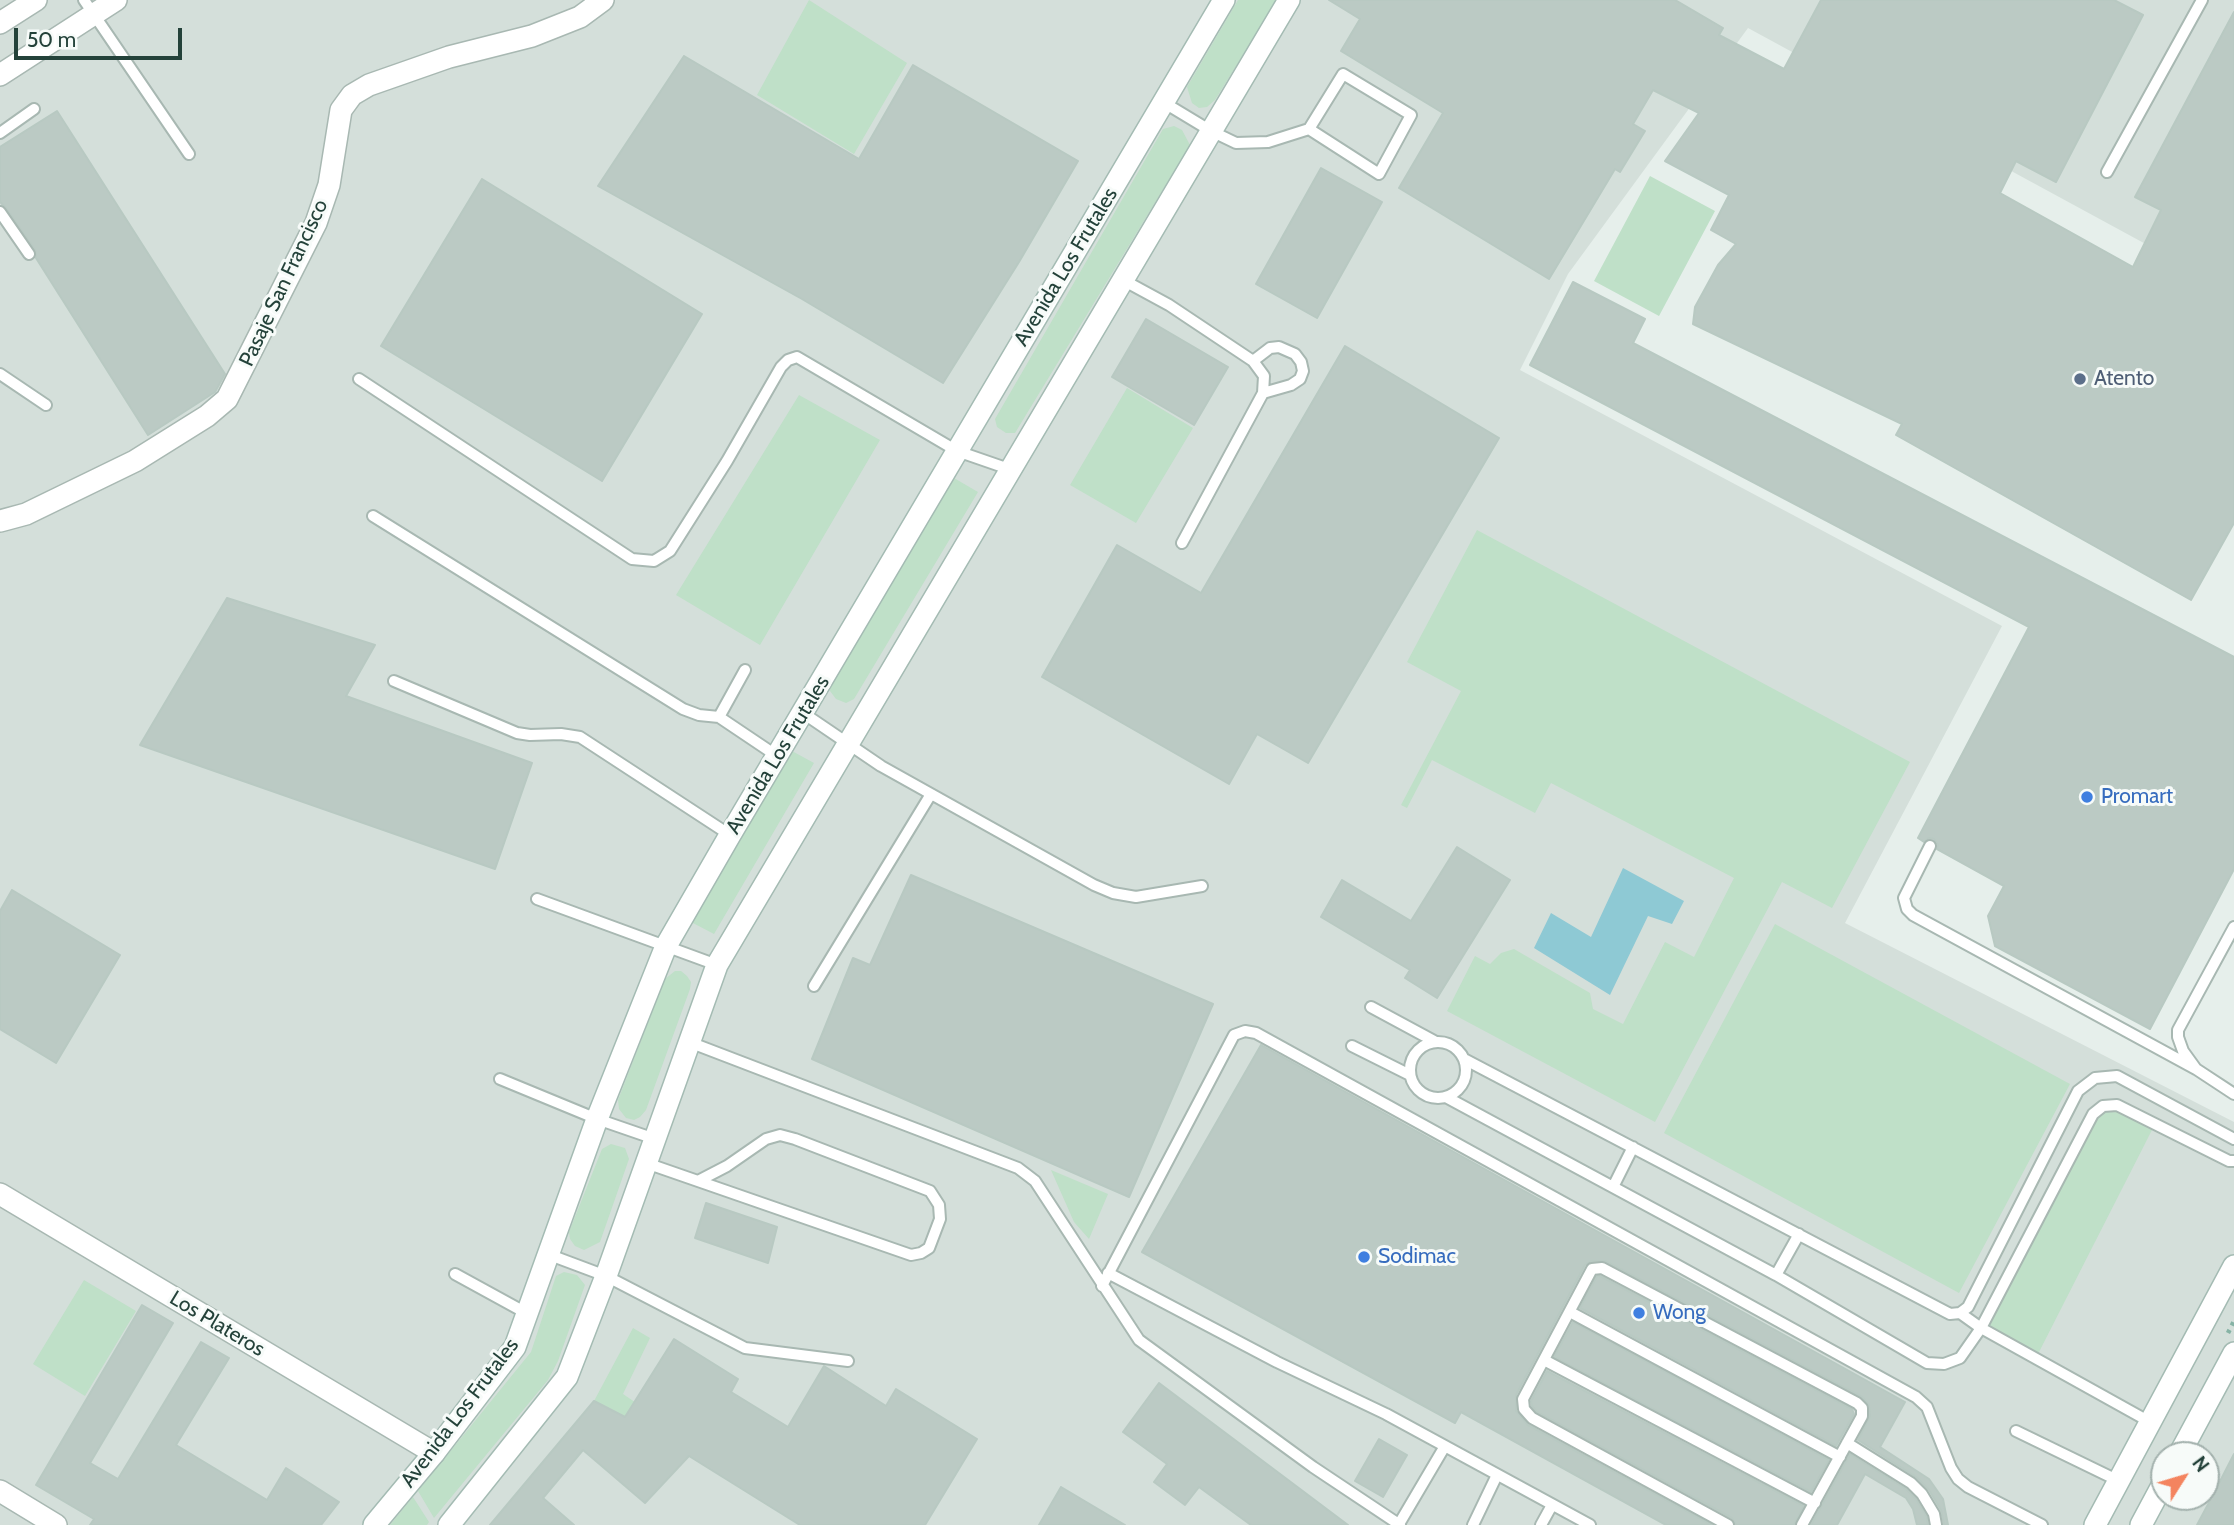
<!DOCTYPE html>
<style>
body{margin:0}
#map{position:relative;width:2234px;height:1525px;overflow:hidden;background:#e6efeb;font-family:Cabin,sans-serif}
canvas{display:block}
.north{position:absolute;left:2150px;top:1441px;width:70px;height:70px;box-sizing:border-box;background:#f7fbf9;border:2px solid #a3b1ad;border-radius:50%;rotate:53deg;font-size:19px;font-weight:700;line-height:28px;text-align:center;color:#24423a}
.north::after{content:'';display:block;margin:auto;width:24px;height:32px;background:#f4845f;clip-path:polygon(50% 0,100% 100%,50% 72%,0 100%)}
.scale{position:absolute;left:14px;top:28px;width:168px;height:32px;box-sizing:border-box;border:4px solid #24423a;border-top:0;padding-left:9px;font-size:21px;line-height:24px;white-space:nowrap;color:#24423a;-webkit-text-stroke:5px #f7fbf9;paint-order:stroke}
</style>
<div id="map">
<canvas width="2234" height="1525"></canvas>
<div class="north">N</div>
<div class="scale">50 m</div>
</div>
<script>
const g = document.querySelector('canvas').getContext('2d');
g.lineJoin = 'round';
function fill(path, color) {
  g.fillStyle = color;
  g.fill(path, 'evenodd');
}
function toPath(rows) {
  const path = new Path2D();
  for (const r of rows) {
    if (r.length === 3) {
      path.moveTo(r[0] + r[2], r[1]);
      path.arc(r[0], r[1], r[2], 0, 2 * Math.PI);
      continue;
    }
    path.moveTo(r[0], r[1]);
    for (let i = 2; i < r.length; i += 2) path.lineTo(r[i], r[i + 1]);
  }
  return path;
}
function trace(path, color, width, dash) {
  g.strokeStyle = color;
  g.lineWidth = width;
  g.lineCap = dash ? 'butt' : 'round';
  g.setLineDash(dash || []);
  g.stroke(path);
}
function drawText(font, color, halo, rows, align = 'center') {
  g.font = font + ' Cabin,sans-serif';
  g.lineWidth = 6;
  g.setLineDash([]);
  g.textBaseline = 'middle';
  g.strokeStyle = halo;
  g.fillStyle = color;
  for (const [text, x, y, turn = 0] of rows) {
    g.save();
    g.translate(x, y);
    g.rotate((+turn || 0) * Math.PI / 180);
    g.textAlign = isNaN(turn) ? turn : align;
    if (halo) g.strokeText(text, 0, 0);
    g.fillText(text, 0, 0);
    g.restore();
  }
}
fill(toPath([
 [0,0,2234,0,2234,292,1748,28,1568,274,1520,370,2002,626,1845,923,2234,1122,2234,1525,0,1525],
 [2164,1455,2206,1455,2206,1497,2164,1497]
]), '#d4dfda');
fill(toPath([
 [809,0,907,63,854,154,757,95],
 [1238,0,1277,0,1215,100,1207,107,1199,108,1192,103,1187,87],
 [1174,126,1182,130,1190,145,1015,433,1006,433,997,427,995,419,1163,129],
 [1650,176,1715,211,1659,316,1594,281],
 [1127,388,1193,428,1136,523,1070,485],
 [799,395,880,440,760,645,676,595],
 [954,478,978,492,854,699,846,703,836,699,830,691,831,683],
 [1477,530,1910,762,1832,908,1782,882,1655,1122,1447,1011,1475,956,1490,964,1501,953,1514,949,1590,993,1593,1009,1623,1024,1665,942,1694,957,1734,878,1551,783,1535,813,1432,760,1407,808,1401,805,1461,691,1407,662],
 [792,751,814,763,714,934,689,921,699,902,727,861],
 [1775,924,2070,1084,1959,1293,1664,1133],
 [675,971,681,971,687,976,691,982,690,989,646,1110,640,1117,634,1120,626,1118,619,1109,618,1100,665,979],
 [2114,1107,2153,1128,2038,1354,1979,1326,2094,1112],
 [611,1144,625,1148,629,1159,600,1242,584,1250,575,1246,570,1239,569,1232,602,1149],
 [1051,1170,1108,1194,1089,1239,1074,1222],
 [564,1272,577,1275,585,1285,558,1361,548,1380,434,1518,418,1491,531,1352,556,1276],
 [84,1280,136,1311,85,1396,33,1364],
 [633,1328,650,1338,623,1394,648,1411,642,1425,594,1401],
 [413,1497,429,1522,427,1525,390,1525]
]), '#bfe0c8');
fill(toPath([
 [1623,868,1684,901,1672,924,1648,916,1610,995,1534,948,1551,913,1591,937]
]), '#8ec9d4');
const building = toPath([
 [1329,0,1675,0,1723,28,1719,35,1784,69,1821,0,2114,0,2143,15,2056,182,2016,161,2000,193,2133,267,2161,210,2135,197,2234,12,2234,523,2191,600,1896,435,1902,424,1693,324,1695,307,1718,265,1736,244,1711,230,1729,195,1665,161,1699,113,1653,90,1633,124,1645,131,1620,172,1615,169,1549,279,1399,188,1443,113,1341,51,1360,19,1329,0],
 [684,56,859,159,913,65,1078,161,1019,262,943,383,802,299,598,186,684,56],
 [57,111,225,374,215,392,148,435,36,258,35,250,6,208,0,202,0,147,57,111],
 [1321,168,1382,202,1317,318,1256,284,1321,168],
 [482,179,702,314,602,481,381,346,482,179],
 [1573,282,1645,319,1633,343,2234,657,2234,869,2150,1029,1995,946,1988,916,2004,886,1937,849,1938,845,1934,839,1929,838,1924,842,1918,838,2029,627,1530,365,1573,282],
 [1146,319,1228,367,1194,425,1112,377,1146,319],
 [1345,346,1499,438,1308,763,1257,734,1229,784,1042,677,1117,545,1201,593,1345,346],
 [227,598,375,645,346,696,532,763,495,869,140,745,227,598],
 [1457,847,1510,880,1437,998,1405,978,1410,970,1321,917,1342,880,1411,921,1457,847],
 [911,875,1213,1004,1129,1197,812,1059,853,958,870,965,911,875],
 [12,890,120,955,56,1063,0,1029,0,911,12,890],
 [1261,1045,1905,1402,1880,1447,1929,1479,1943,1499,1948,1525,1944,1525,1941,1510,1929,1490,1916,1477,1858,1440,1870,1416,1869,1405,1862,1397,1605,1261,1591,1261,1585,1265,1516,1395,1516,1411,1528,1425,1712,1525,1666,1525,1461,1412,1455,1423,1142,1252,1261,1045],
 [706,1203,777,1227,768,1263,695,1238,706,1203],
 [1597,1276,1600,1276,1852,1409,1854,1414,1836,1446,1580,1308,1597,1276],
 [142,1305,173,1323,90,1463,118,1479,201,1342,229,1358,176,1445,267,1500,286,1468,339,1502,321,1525,90,1525,94,1519,36,1485,142,1305],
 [1573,1322,1829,1460,1811,1492,1554,1357,1573,1322],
 [674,1339,738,1379,731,1392,788,1427,824,1366,886,1406,896,1389,977,1439,925,1525,800,1525,689,1456,645,1503,583,1450,543,1498,574,1525,490,1525,594,1401,625,1417,674,1339],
 [1547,1371,1804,1506,1794,1525,1736,1525,1732,1518,1537,1412,1532,1406,1531,1401,1547,1371],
 [1159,1383,1348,1525,1251,1525,1199,1487,1185,1505,1154,1482,1167,1464,1123,1432,1159,1383],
 [1379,1439,1407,1455,1383,1497,1355,1481,1379,1439],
 [1850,1454,1906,1489,1916,1499,1927,1517,1928,1525,1917,1525,1913,1509,1906,1498,1865,1474,1837,1525,1811,1525,1850,1454],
 [2234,1454,2234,1525,2197,1525,2213,1495,2234,1454],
 [1061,1487,1125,1525,1039,1525,1061,1487]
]);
fill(building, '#bbcac4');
trace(building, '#b8c9c2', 2);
const service = toPath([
 [84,0,189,154],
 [1163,102,1211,131,1236,143,1268,142,1309,129,1343,74,1411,115,1379,174,1309,129],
 [0,133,34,109],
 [2107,172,2202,0],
 [0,212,29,254],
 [1123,280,1169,305,1253,361,1264,376,1263,393,1182,543],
 [1253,361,1270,348,1279,347,1295,354,1301,362,1303,371,1300,379,1291,385,1263,393],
 [0,374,46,405],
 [359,379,632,559,654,561,670,551,727,461,781,367,788,360,797,357,957,451,1009,469],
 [373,516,683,709,699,715,719,717,777,756],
 [394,681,517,733,530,735,561,734,580,737,730,835],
 [803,713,881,766,1094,885,1113,893,1136,897,1202,886],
 [719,717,745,670],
 [1930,846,1904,898,1907,909,1913,915,2196,1069],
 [537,899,717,965],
 [2234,927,2178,1030,2178,1037,2183,1051,2196,1069,2234,1094],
 [814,986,931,794],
 [1371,1007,1434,1041],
 [1438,1070,28],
 [689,1042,1018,1168,1035,1181,1139,1340,1313,1467,1400,1525],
 [1352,1046,1410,1075],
 [1464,1059,1950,1314,1960,1313,1968,1307,2078,1091,2095,1078,2117,1076,2234,1139],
 [500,1079,597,1119,655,1139],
 [1446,1097,1776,1275,1927,1363,1944,1364,1960,1358,1981,1328,2093,1114,2103,1106,2117,1105,2229,1161,2234,1161],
 [646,1163,911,1255,921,1253,929,1248,940,1219,939,1205,930,1191,795,1139,780,1135,766,1139,727,1166,700,1180],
 [1613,1187,1633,1147],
 [550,1255,606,1276,745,1348,848,1361],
 [1108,1273,1277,1362,1386,1414,1590,1525],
 [455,1274,528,1314],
 [1776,1275,1799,1234],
 [1102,1286,1234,1035,1245,1031,1256,1033,1916,1397,1927,1407,1951,1468,1958,1479,1968,1487,2042,1525],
 [1570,1312,1840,1457],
 [1960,1313,1981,1328,2150,1422],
 [1544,1360,1815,1503],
 [2016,1431,2119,1481],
 [1847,1443,1911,1483,1922,1494,1934,1514,1936,1525],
 [1399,1524,1445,1446],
 [1473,1525,1497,1475],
 [1541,1525,1552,1505],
 [1728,1525,1532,1418,1524,1409,1523,1399,1592,1269,1602,1268,1857,1403,1862,1408,1862,1416,1802,1525]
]);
const minor = toPath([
 [0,23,36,0],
 [0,75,116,0],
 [0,521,26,514,135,461,207,416,227,399,316,223,329,185,341,110,352,95,369,85,449,57,532,36,580,17,603,0],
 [0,1194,434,1453],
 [0,1491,56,1525]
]);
const secondary = toPath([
 [2179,1455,2234,1353],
 [374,1525,434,1453,515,1347,597,1119,666,946,730,835,1224,0],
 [449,1525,567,1377,606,1276,717,965,1289,0],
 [2095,1525,2234,1266],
 [2141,1525,2164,1482]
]);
trace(service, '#a8b8b2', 14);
trace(minor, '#a8b8b2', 24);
trace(secondary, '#a4bbb3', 24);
trace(toPath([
 [2228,1333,2234,1321]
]), '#86b3a5', 4.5, [3.5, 5]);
trace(service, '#fff', 10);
trace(minor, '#fff', 21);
trace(secondary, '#fff', 21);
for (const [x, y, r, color] of [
 [2080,379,7,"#5c6f8a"],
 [2087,797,7,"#3f7fe0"],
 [1364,1257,7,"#3f7fe0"],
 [1639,1313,7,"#3f7fe0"]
]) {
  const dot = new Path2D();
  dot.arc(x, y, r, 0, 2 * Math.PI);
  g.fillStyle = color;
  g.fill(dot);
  trace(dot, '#f7fbf9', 2.5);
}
drawText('21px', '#24423a', '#f7fbf9', [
 ["Avenida Los Frutales",1066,267,-59],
 ["Pasaje San Francisco",284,283,-65],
 ["Avenida Los Frutales",778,755,-59],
 ["Los Plateros",217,1324,31],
 ["Avenida Los Frutales",460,1413,-53]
]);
drawText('21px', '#4e5e75', '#f7fbf9', [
 ["Atento",2094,379]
], 'left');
drawText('21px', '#366cbe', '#f7fbf9', [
 ["Promart",2101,797],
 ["Sodimac",1378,1257],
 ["Wong",1653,1313]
], 'left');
</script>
